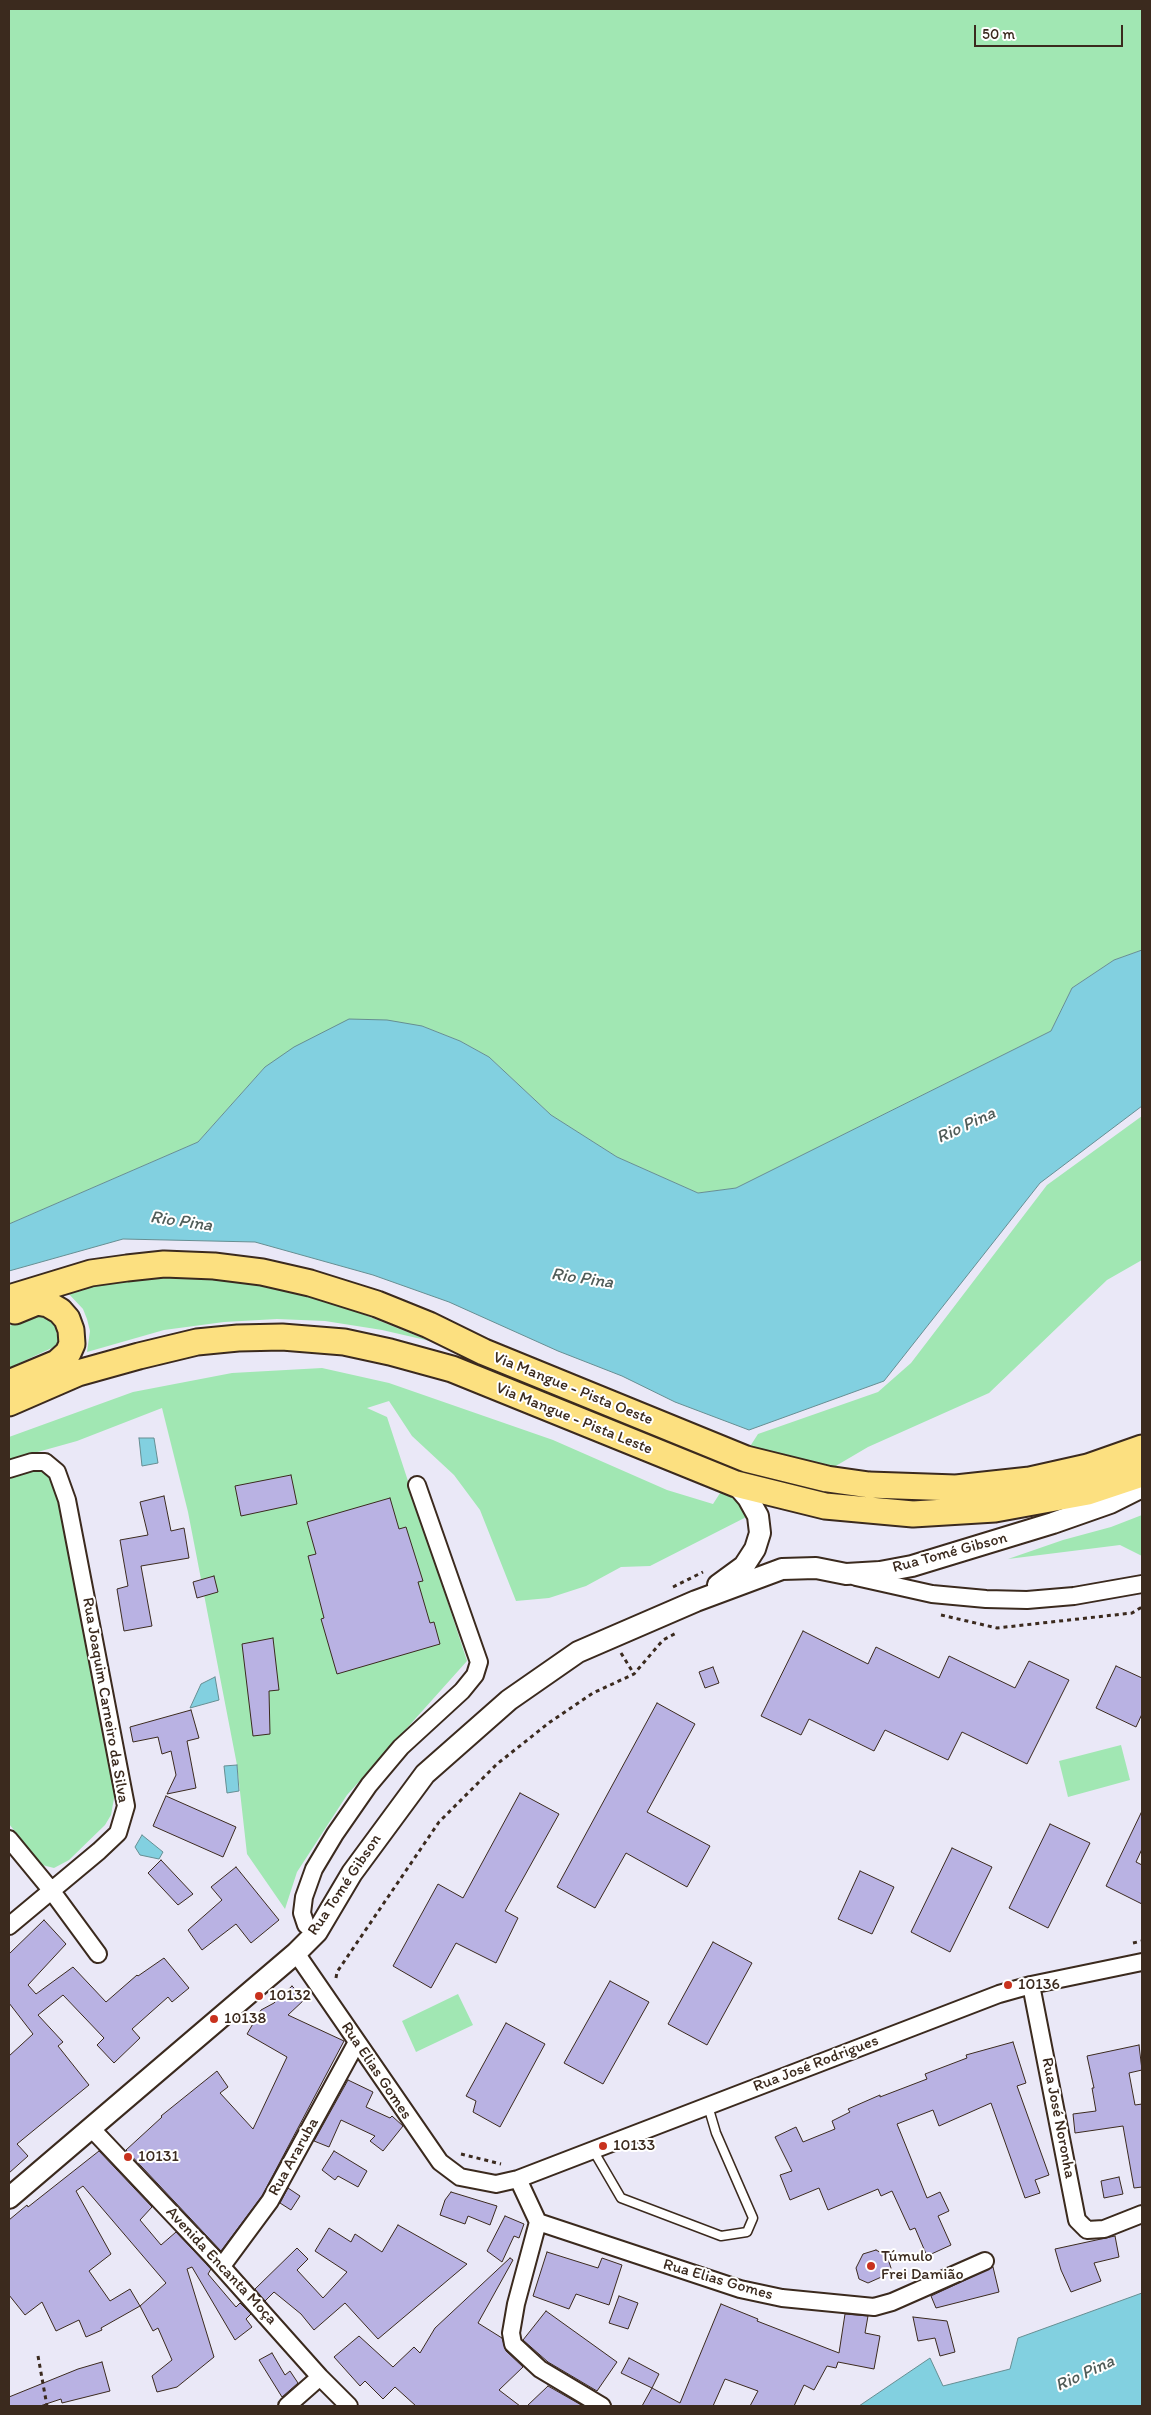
<!DOCTYPE html>
<meta charset="utf-8">
<style>
body{margin:0}
#map{position:relative;width:1151px;height:2415px;overflow:hidden;background:#eae8f7;font-family:Itim,sans-serif}
canvas{display:block}
.frame{position:absolute;inset:0;border:10px solid #3b2a1e;pointer-events:none}
.scale{position:absolute;left:974px;top:25px;width:149px;height:22px;box-sizing:border-box;border:2px solid #3b2a1e;border-top:0;padding-left:6px;font-size:15px;line-height:18px;white-space:nowrap;color:#3b2a1e;-webkit-text-stroke:4px #fff;paint-order:stroke}
</style>
<div id="map">
<canvas width="1151" height="2415"></canvas>
<div class="frame"></div>
<div class="scale">50 m</div>
</div>
<script>
const g = document.querySelector('canvas').getContext('2d');
g.lineJoin = 'round';
function fill(path, color) {
  g.fillStyle = color;
  g.fill(path, 'evenodd');
}
function toPath(rows) {
  const path = new Path2D();
  for (const r of rows) {
    path.moveTo(r[0], r[1]);
    for (let i = 2; i < r.length; i += 2) path.lineTo(r[i], r[i + 1]);
  }
  return path;
}
function trace(path, color, width, dash) {
  g.strokeStyle = color;
  g.lineWidth = width;
  g.lineCap = dash ? 'butt' : 'round';
  g.setLineDash(dash || []);
  g.stroke(path);
}
function drawText(font, color, halo, rows, align = 'center') {
  g.font = font + ' Itim,sans-serif';
  g.lineWidth = 4;
  g.setLineDash([]);
  g.textBaseline = 'middle';
  g.strokeStyle = halo;
  g.fillStyle = color;
  for (const [text, x, y, turn = 0] of rows) {
    g.save();
    g.translate(x, y);
    g.rotate((+turn || 0) * Math.PI / 180);
    g.textAlign = isNaN(turn) ? turn : align;
    if (halo) g.strokeText(text, 0, 0);
    g.fillText(text, 0, 0);
    g.restore();
  }
}
fill(toPath([
 [9,9,1142,9,1142,950,1114,960,1072,988,1051,1031,736,1188,698,1193,617,1157,551,1115,489,1057,460,1041,422,1026,265,1067,198,1142,9,1224],
 [1142,1116,1142,1260,1107,1280,989,1393,868,1447,766,1507,650,1566,621,1567,586,1586,549,1598,516,1601,480,1510,454,1475,412,1436,389,1401,367,1408,387,1417,467,1661,347,1795,297,1872,285,1909,247,1854,237,1765,188,1512,162,1408,77,1441,9,1460,9,1437,133,1392,232,1373,322,1368,389,1383,553,1440,667,1490,713,1504,758,1434,878,1392,911,1363,1047,1185],
 [199,1276,251,1283,299,1293,360,1313,430,1341,382,1330,325,1321,277,1319,224,1322,164,1330,87,1352,90,1331,87,1319,83,1309,66,1291,101,1283,139,1278],
 [43,1315,50,1318,55,1325,58,1340,56,1346,9,1368,9,1326,35,1316],
 [32,1469,48,1470,58,1486,115,1793,111,1815,105,1825,69,1860,54,1868,42,1865,9,1824,9,1475],
 [1142,1515,1142,1556,1120,1545,1008,1559,1063,1540,1111,1527],
 [1121,1745,1130,1780,1068,1797,1059,1761],
 [458,1994,473,2025,416,2052,402,2021]
]), '#a1e7b3');
const water = toPath([
 [1142,950,1142,1106,1040,1183,884,1381,749,1430,675,1402,622,1376,558,1351,449,1302,373,1275,255,1242,123,1239,9,1271,9,1224,198,1142,265,1067,294,1047,349,1019,387,1020,422,1026,460,1041,489,1057,551,1115,617,1157,698,1193,736,1188,1051,1031,1072,988,1114,960,1142,950],
 [139,1438,154,1438,158,1463,142,1466,139,1438],
 [215,1677,219,1700,190,1708,201,1684,215,1677],
 [237,1765,239,1791,227,1793,224,1766,237,1765],
 [142,1835,163,1852,159,1859,140,1855,135,1847,142,1835],
 [1142,2293,1142,2406,859,2406,930,2358,943,2386,1010,2369,1018,2338,1142,2293]
]);
fill(water, '#82d0e0');
trace(water, '#668e92', 1);
const building = toPath([
 [291,1475,297,1504,241,1516,235,1486,291,1475],
 [164,1496,171,1531,184,1528,189,1558,141,1566,152,1626,124,1631,117,1589,128,1586,120,1540,148,1535,140,1502,164,1496],
 [390,1498,399,1529,406,1527,423,1581,418,1582,430,1623,434,1622,440,1644,337,1674,321,1619,324,1618,308,1556,316,1554,307,1522,390,1498],
 [214,1576,218,1592,197,1598,193,1582,214,1576],
 [803,1631,868,1664,876,1647,939,1678,949,1656,1015,1688,1029,1661,1069,1680,1027,1764,962,1732,948,1760,885,1730,874,1751,809,1719,801,1735,761,1716,803,1631],
 [273,1638,279,1690,269,1691,270,1734,253,1736,242,1644,273,1638],
 [1116,1666,1142,1678,1142,1714,1136,1727,1096,1708,1116,1666],
 [713,1667,719,1683,705,1688,699,1672,713,1667],
 [657,1703,695,1724,647,1812,710,1846,687,1887,626,1853,595,1908,557,1887,657,1703],
 [191,1710,199,1738,187,1741,196,1788,167,1794,176,1775,171,1751,162,1754,158,1737,133,1742,130,1727,191,1710],
 [520,1793,559,1814,505,1911,518,1918,496,1963,456,1943,431,1988,393,1966,438,1884,463,1898,520,1793],
 [166,1796,236,1827,223,1857,153,1826,166,1796],
 [1142,1811,1142,1849,1136,1862,1142,1865,1142,1904,1106,1886,1142,1811],
 [1050,1824,1090,1843,1048,1928,1009,1908,1050,1824],
 [952,1848,992,1867,950,1952,911,1932,952,1848],
 [161,1860,193,1894,178,1905,148,1873,161,1860],
 [236,1867,279,1920,251,1943,236,1924,202,1950,188,1930,222,1900,211,1887,236,1867],
 [860,1871,894,1887,872,1934,838,1919,860,1871],
 [44,1920,66,1944,28,1985,36,1994,73,1967,106,2002,137,1975,138,1976,164,1958,189,1988,172,2002,168,1997,132,2029,140,2038,114,2063,97,2045,104,2038,63,1995,38,2015,63,2042,58,2046,89,2085,17,2144,28,2156,9,2173,9,2056,33,2034,9,2003,9,1954,44,1920],
 [713,1942,752,1963,707,2045,668,2024,713,1942],
 [610,1981,649,2002,603,2084,564,2063,610,1981],
 [292,1986,305,1999,288,2015,344,2041,262,2196,221,2251,126,2150,162,2117,161,2116,217,2071,228,2087,220,2093,253,2129,287,2057,247,2034,261,2010,274,2003,292,1986],
 [506,2023,545,2044,500,2127,473,2112,476,2101,466,2096,506,2023],
 [1013,2042,1026,2083,1017,2086,1049,2175,1035,2180,1040,2193,1025,2198,991,2103,939,2126,933,2110,897,2124,927,2198,940,2192,949,2211,938,2216,951,2245,927,2256,915,2228,910,2230,892,2191,881,2196,878,2189,828,2210,819,2188,790,2200,780,2175,792,2171,775,2137,796,2127,803,2142,835,2129,832,2121,850,2112,848,2109,880,2095,880,2097,927,2079,925,2074,967,2058,966,2055,1013,2042],
 [1139,2045,1142,2070,1129,2073,1135,2105,1142,2104,1142,2187,1134,2188,1123,2126,1075,2133,1073,2114,1096,2111,1092,2088,1094,2088,1087,2056,1139,2045],
 [348,2080,373,2092,366,2107,390,2118,392,2116,403,2126,383,2151,370,2141,375,2136,341,2120,329,2147,314,2141,348,2080],
 [99,2151,152,2207,140,2220,161,2245,176,2232,211,2269,208,2274,236,2307,240,2303,251,2314,246,2319,252,2327,235,2340,192,2267,187,2269,214,2357,177,2387,157,2392,152,2376,172,2360,158,2328,153,2331,140,2306,166,2283,83,2186,76,2191,111,2254,89,2271,110,2301,130,2289,140,2306,101,2328,102,2330,86,2337,79,2320,56,2331,42,2302,25,2315,9,2295,9,2220,27,2205,28,2207,99,2151],
 [334,2151,367,2171,358,2187,338,2176,335,2180,322,2170,334,2151],
 [1119,2177,1123,2194,1104,2198,1101,2181,1119,2177],
 [288,2188,300,2196,291,2210,280,2203,288,2188],
 [451,2192,497,2206,490,2225,468,2216,465,2224,440,2215,445,2200,451,2192],
 [505,2216,524,2224,519,2238,514,2236,502,2262,487,2251,505,2216],
 [398,2225,467,2264,378,2339,345,2303,314,2330,301,2314,274,2292,265,2301,255,2289,297,2248,308,2259,297,2270,323,2298,347,2272,315,2251,329,2228,351,2242,355,2234,382,2252,398,2225],
 [1115,2236,1119,2257,1094,2263,1101,2281,1071,2292,1061,2270,1055,2249,1115,2236],
 [876,2250,887,2256,891,2268,888,2274,868,2283,859,2279,856,2268,863,2254,876,2250],
 [547,2252,598,2268,602,2258,622,2265,609,2305,576,2294,569,2309,533,2296,547,2252],
 [510,2258,513,2260,478,2323,502,2338,506,2351,523,2367,499,2390,520,2406,416,2406,395,2387,383,2399,365,2381,360,2386,334,2357,359,2336,393,2367,414,2347,420,2353,435,2328,510,2258],
 [993,2267,999,2292,936,2308,931,2296,993,2267],
 [619,2296,638,2303,628,2329,609,2323,619,2296],
 [721,2304,758,2319,757,2321,839,2353,845,2314,868,2316,865,2333,880,2336,874,2369,838,2362,836,2368,827,2366,814,2390,804,2385,794,2406,750,2406,758,2391,725,2379,713,2406,642,2406,652,2388,680,2403,721,2304],
 [546,2311,617,2362,597,2391,548,2362,523,2340,546,2311],
 [913,2317,947,2321,955,2352,940,2356,935,2338,918,2341,913,2317],
 [272,2353,285,2375,290,2371,298,2383,282,2397,259,2360,272,2353],
 [629,2358,659,2374,652,2388,621,2373,629,2358],
 [102,2362,110,2391,62,2403,61,2399,40,2406,9,2406,9,2397,78,2369,102,2362],
 [548,2386,583,2406,527,2406,548,2386]
]);
fill(building, '#b9b2e3');
trace(building, '#3b2a1e', 1);
const service = toPath([
 [593,2150,621,2198,721,2236,747,2232,753,2218,716,2133,708,2106]
]);
const minor = toPath([
 [9,1469,32,1462,45,1462,57,1472,67,1500,126,1806,118,1833,99,1851,9,1926],
 [856,1577,932,1594,986,1599,1027,1600,1074,1596,1142,1584],
 [9,1839,51,1890,98,1954],
 [317,1932,306,1925,302,1913,304,1897,314,1869,335,1834,369,1785,401,1747,462,1691,475,1675,479,1662,417,1485],
 [296,1953,440,2162,460,2177,496,2184,518,2179,999,1994,1031,1985,1142,1962],
 [1031,1985,1077,2220,1087,2230,1104,2229,1142,2214],
 [91,2128,213,2257,320,2377,349,2406],
 [518,2179,538,2222,516,2304,511,2333,513,2344,540,2369,602,2406],
 [538,2222,740,2289,782,2298,874,2307,892,2302,985,2261],
 [222,2266,270,2201,357,2042],
 [287,2406,320,2377]
]);
const tertiary = toPath([
 [718,1585,744,1566,755,1549,760,1533,758,1516,748,1498,736,1484],
 [9,2198,296,1953,317,1932,352,1873,425,1774,509,1700,578,1652,696,1601,782,1569,816,1568,846,1574,880,1572,912,1566,1053,1523,1110,1503,1142,1487]
]);
const primary = toPath([
 [9,1298,91,1273,127,1268,164,1264,214,1266,262,1272,310,1283,377,1304,429,1325,484,1352,746,1459,827,1479,869,1485,956,1488,1030,1480,1088,1467,1142,1448],
 [9,1383,57,1363,68,1353,72,1344,71,1330,67,1319,60,1311,48,1304,37,1302,15,1311],
 [9,1403,78,1373,139,1356,197,1342,238,1338,282,1337,344,1342,390,1352,452,1369,736,1484,825,1506,913,1514,995,1509,1088,1492,1142,1474]
]);
trace(service, '#3b2a1e', 11);
trace(minor, '#3b2a1e', 20);
trace(tertiary, '#3b2a1e', 24);
trace(primary, '#3b2a1e', 29);
trace(toPath([
 [673,1587,703,1572],
 [941,1615,997,1628,1132,1613,1142,1607],
 [621,1653,634,1674],
 [1133,1943,1142,1941],
 [336,1978,337,1972,439,1822,497,1764,550,1722,593,1693,634,1674,663,1640,678,1632],
 [461,2154,501,2164],
 [38,2356,47,2406]
]), '#3b2a1e', 3, [4, 4]);
trace(service, '#fff', 8);
trace(minor, '#fff', 16);
trace(tertiary, '#fff', 20);
trace(primary, '#fce080', 25);
for (const [x, y, r, color] of [
 [1008,1985,5,"#c8321e"],
 [259,1996,5,"#c8321e"],
 [214,2019,5,"#c8321e"],
 [603,2146,5,"#c8321e"],
 [128,2157,5,"#c8321e"],
 [871,2266,5,"#c8321e"]
]) {
  const dot = new Path2D();
  dot.arc(x, y, r, 0, 2 * Math.PI);
  g.fillStyle = color;
  g.fill(dot);
  trace(dot, '#fff', 2);
}
drawText('16px', '#3b2a1e', '#fff', [
 ["Via Mangue - Pista Oeste",573,1389,22],
 ["Via Mangue - Pista Leste",574,1419,22],
 ["Rua Tomé Gibson",950,1553,-15],
 ["Rua Joaquim Carneiro da Silva",105,1700,80],
 ["Rua Tomé Gibson",345,1885,-56],
 ["Rua José Rodrigues",816,2064,-21],
 ["Rua Elias Gomes",376,2071,56],
 ["Rua José Noronha",1058,2118,79],
 ["Rua Araruba",294,2157,-61],
 ["Avenida Encanta Moça",221,2266,47],
 ["Rua Elias Gomes",718,2280,16]
]);
drawText('16px', '#3b2a1e', '#fff', [
 ["10136",1018,1985],
 ["10132",269,1996],
 ["10138",224,2019],
 ["10133",613,2146],
 ["10131",138,2157],
 ["Túmulo",881,2257],
 ["Frei Damião",881,2275]
], 'left');
drawText('italic 18px', '#505c58', '#fff', [
 ["Rio Pina",966,1126,-25],
 ["Rio Pina",181,1222,8],
 ["Rio Pina",582,1279,8],
 ["Rio Pina",1085,2374,-25]
]);
</script>
